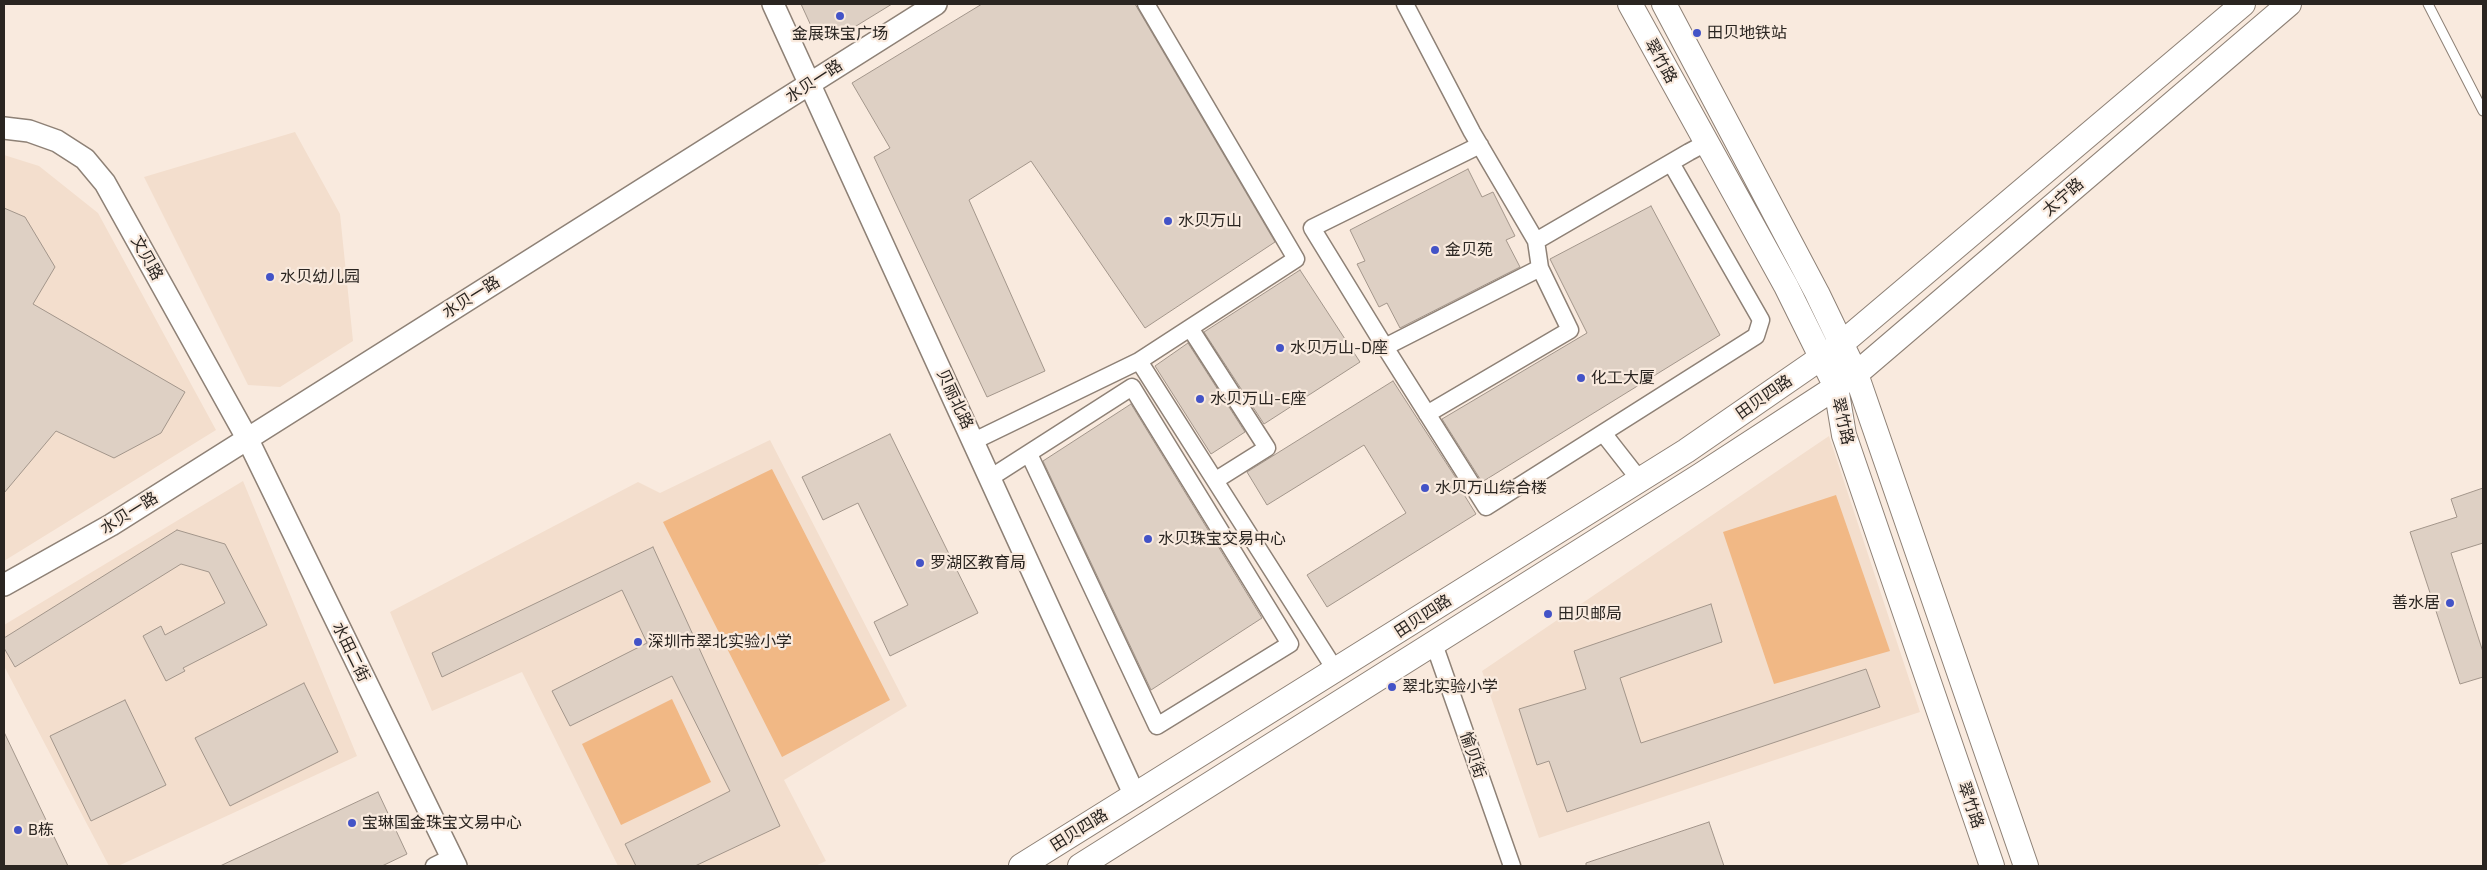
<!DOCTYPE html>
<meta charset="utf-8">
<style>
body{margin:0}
#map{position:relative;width:2487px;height:870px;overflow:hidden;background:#f9eade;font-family:"Exo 2",sans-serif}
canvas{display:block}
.frame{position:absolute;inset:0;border:5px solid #2a2521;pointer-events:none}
</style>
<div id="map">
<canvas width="2487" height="870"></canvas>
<div class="frame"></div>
</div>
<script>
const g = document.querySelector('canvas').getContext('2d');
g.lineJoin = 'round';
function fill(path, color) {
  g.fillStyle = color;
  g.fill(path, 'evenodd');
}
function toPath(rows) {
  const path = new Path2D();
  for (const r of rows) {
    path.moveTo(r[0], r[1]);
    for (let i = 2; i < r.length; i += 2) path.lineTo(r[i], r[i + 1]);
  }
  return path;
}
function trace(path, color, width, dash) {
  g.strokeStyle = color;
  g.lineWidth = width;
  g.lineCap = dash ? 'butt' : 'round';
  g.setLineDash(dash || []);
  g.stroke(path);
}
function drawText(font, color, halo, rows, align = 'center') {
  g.font = font + ' "Exo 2","Noto Sans SC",sans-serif';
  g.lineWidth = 4.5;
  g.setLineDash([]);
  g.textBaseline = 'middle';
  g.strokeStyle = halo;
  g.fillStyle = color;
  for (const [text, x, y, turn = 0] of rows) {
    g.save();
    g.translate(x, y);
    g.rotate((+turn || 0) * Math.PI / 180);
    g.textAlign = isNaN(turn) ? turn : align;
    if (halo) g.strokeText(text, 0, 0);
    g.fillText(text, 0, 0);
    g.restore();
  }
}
fill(toPath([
 [295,132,340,214,353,341,280,387,248,385,144,177],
 [4,155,39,166,98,213,216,430,4,561],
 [1829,436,1920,712,1539,838,1482,671],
 [770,440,907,706,784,780,826,861,815,866,618,866,522,672,432,711,390,612,638,482,660,493],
 [243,481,357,756,118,866,109,866,4,666,4,625]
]), '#f3decd');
fill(toPath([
 [772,469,890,700,782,757,663,522],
 [1836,495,1890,651,1774,684,1723,532],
 [672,699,711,782,621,825,582,744]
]), '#f1b885');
const building = toPath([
 [801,4,892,4,848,31,812,28,801,4],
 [982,4,1135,4,1275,242,1145,328,1031,161,969,200,1045,371,987,397,874,157,890,148,852,83,982,4],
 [1468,169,1482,197,1493,192,1515,236,1506,240,1520,267,1400,328,1387,303,1379,307,1357,264,1365,261,1350,230,1468,169],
 [1651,206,1720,335,1482,482,1442,419,1587,333,1550,259,1651,206],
 [4,208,25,217,55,267,33,304,185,392,161,433,114,458,56,431,4,493,4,208],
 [1300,270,1360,362,1264,424,1204,332,1300,270],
 [1188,343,1245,432,1211,454,1155,366,1188,343],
 [1393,381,1465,492,1463,493,1476,514,1327,607,1307,575,1406,513,1364,445,1267,505,1247,472,1393,381],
 [1131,404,1262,618,1151,690,1043,461,1131,404],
 [890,434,978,613,890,656,874,622,908,605,858,503,823,520,802,477,890,434],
 [2483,488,2483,543,2451,553,2483,652,2483,677,2460,684,2410,532,2457,517,2451,499,2483,488],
 [177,530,225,544,267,625,183,668,185,671,166,681,143,636,161,626,165,635,225,603,209,572,181,564,15,667,4,648,4,638,177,530],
 [653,547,780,826,695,866,636,866,625,844,730,791,672,676,570,726,552,691,647,643,622,590,442,677,432,653,653,547],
 [1711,604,1722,642,1620,678,1641,743,1866,669,1880,707,1567,812,1549,761,1537,765,1519,709,1586,689,1574,651,1711,604],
 [304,683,338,752,230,806,195,738,304,683],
 [125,700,166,785,91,821,50,736,125,700],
 [4,732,68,866,4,866,4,732],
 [378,792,407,854,382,866,220,866,378,792],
 [1709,822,1724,866,1586,866,1586,863,1709,822]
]);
fill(building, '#ded0c4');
trace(building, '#a3968b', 1);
const service = toPath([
 [2428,4,2483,111]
]);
const minor = toPath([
 [1405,4,1472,132,1536,241],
 [1671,163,1761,320,1756,336,1486,507,1385,347,1540,268,1536,241,1689,152,1706,143],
 [1190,328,1267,448,1216,480],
 [1385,347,1312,228,1480,145],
 [1139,361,1336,671],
 [1427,414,1570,330,1540,268],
 [1603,433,1639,479],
 [974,441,1139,361,1296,259,1146,4],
 [990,478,1132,387,1290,644,1157,726,1029,454],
 [1434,644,1512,866],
 [434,866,452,857]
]);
const tertiary = toPath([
 [773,4,1135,796],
 [4,128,29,131,57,141,85,159,105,183,247,438,456,866],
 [4,585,111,525,936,4]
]);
const secondary = toPath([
 [1630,4,1786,286,1836,387,1844,435,1992,866],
 [1664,4,1817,293,1856,374,2026,866],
 [1021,866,1686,451,1841,344,2243,4],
 [1080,866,1701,475,1856,374,2289,4]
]);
trace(service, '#8e8176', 11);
trace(minor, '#8e8176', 19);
trace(tertiary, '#8e8176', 24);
trace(secondary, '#8e8176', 26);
trace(service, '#fff', 9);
trace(minor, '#fff', 16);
trace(tertiary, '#fff', 21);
trace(secondary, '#fff', 24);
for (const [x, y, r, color] of [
 [840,16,5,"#4353c7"],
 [1697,33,5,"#4353c7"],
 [1168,221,5,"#4353c7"],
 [1435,250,5,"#4353c7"],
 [270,277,5,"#4353c7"],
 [1280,348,5,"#4353c7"],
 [1581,378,5,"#4353c7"],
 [1200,399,5,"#4353c7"],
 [1425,488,5,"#4353c7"],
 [1148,539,5,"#4353c7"],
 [920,563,5,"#4353c7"],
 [2450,603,5,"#4353c7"],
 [1548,614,5,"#4353c7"],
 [638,642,5,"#4353c7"],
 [1392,687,5,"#4353c7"],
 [352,823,5,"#4353c7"],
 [18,830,5,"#4353c7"]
]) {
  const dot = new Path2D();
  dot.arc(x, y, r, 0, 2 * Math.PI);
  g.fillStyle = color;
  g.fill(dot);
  trace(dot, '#f9eade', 2);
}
drawText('16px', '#2a2521', '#f9eade', [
 ["田贝地铁站",1707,33],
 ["金展珠宝广场",840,34,"center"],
 ["水贝万山",1178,221],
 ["金贝苑",1445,250],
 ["水贝幼儿园",280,277],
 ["水贝万山-D座",1290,348],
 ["化工大厦",1591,378],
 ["水贝万山-E座",1210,399],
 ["水贝万山综合楼",1435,488],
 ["水贝珠宝交易中心",1158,539],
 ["罗湖区教育局",930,563],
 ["善水居",2440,603,"right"],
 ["田贝邮局",1558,614],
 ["深圳市翠北实验小学",648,642],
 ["翠北实验小学",1402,687],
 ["宝琳国金珠宝文易中心",362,823],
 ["B栋",28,830]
], 'left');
drawText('16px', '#2a2521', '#f9eade', [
 ["翠竹路",1661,61,61],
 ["水贝一路",814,81,-33],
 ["太宁路",2063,197,-41],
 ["文贝路",147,258,61],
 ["水贝一路",471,297,-32],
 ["田贝四路",1764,397,-35],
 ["贝丽北路",955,399,65],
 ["翠竹路",1843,421,77],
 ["水贝一路",129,513,-32],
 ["田贝四路",1423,616,-33],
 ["水田二街",351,652,64],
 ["愉贝街",1473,755,71],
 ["翠竹路",1971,805,71],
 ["田贝四路",1079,830,-32]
]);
</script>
